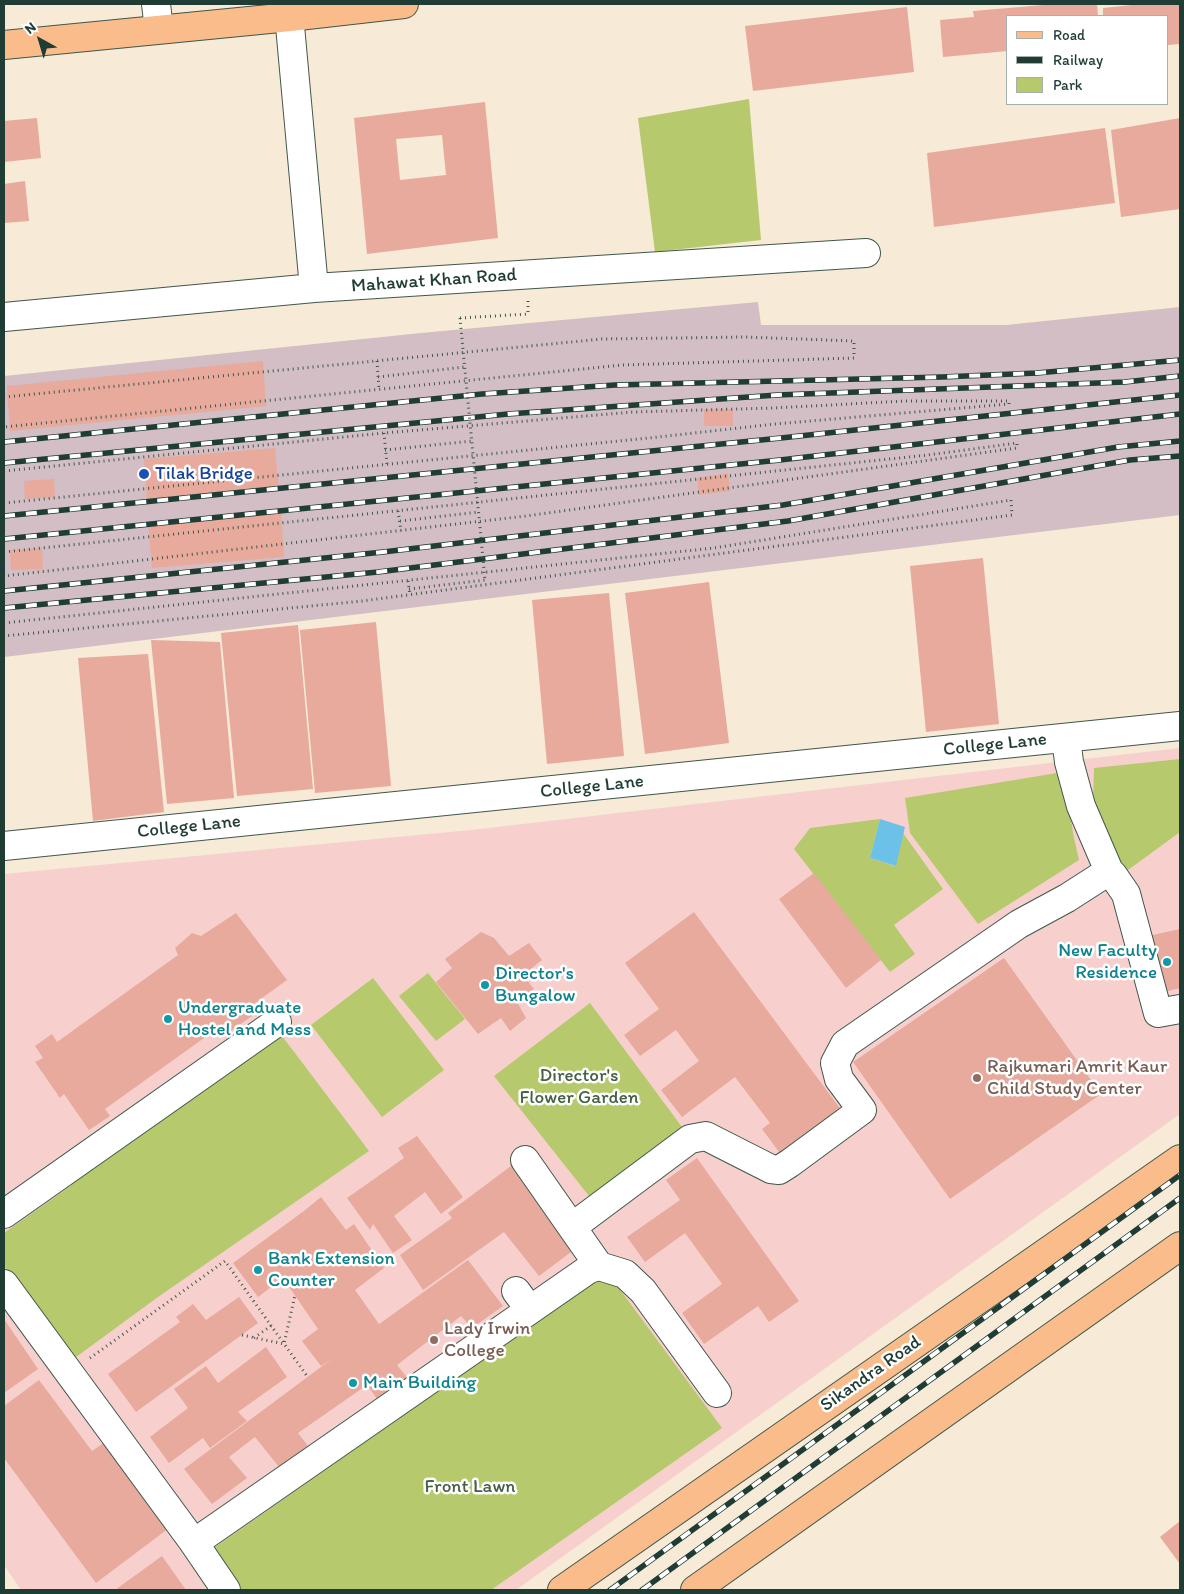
<!DOCTYPE html>
<style>
body{margin:0}
#map{position:relative;width:1184px;height:1594px;overflow:hidden;background:#f7ead7;font-family:Itim,sans-serif}
canvas{display:block}
.frame{position:absolute;inset:0;border:5px solid #1f3d34;pointer-events:none}
.legend{position:absolute;left:1006px;top:15px;width:162px;height:90px;box-sizing:border-box;background:#fff;border:1px solid #a5b1ae;margin:0;padding:6px 9px;list-style:none;font-size:15px;color:#1f3d34}
.legend li{display:flex;align-items:center;gap:10px;height:25px}
.legend b{width:25px;border:1px solid #a5b1ae}
.north{position:absolute;left:15px;top:15px;width:50px;height:50px;-webkit-text-stroke:4px #fff;paint-order:stroke;rotate:321deg;font-size:14px;font-weight:700;line-height:20px;text-align:center;color:#1f3d34}
.north::after{content:'';display:block;margin:auto;width:18px;height:22px;background:#1f3d34;clip-path:polygon(50% 0,100% 100%,50% 72%,0 100%)}
</style>
<div id="map">
<canvas width="1184" height="1594"></canvas>
<div class="frame"></div>
<ul class="legend">
<li><b style="height:6px;background:#f9bc8a"></b>Road</li>
<li><b style="height:6px;background:#1f3d34"></b>Railway</li>
<li><b style="height:14px;background:#b6ca6d"></b>Park</li>
</ul>
<div class="north">N</div>
</div>
<script>
const g = document.querySelector('canvas').getContext('2d');
g.lineJoin = 'round';
function fill(path, color) {
  g.fillStyle = color;
  g.fill(path, 'evenodd');
}
function toPath(rows) {
  const path = new Path2D();
  for (const r of rows) {
    path.moveTo(r[0], r[1]);
    for (let i = 2; i < r.length; i += 2) path.lineTo(r[i], r[i + 1]);
  }
  return path;
}
function trace(path, color, width, dash) {
  g.strokeStyle = color;
  g.lineWidth = width;
  g.lineCap = dash ? 'butt' : 'round';
  g.setLineDash(dash || []);
  g.stroke(path);
}
function drawText(font, color, halo, rows, align = 'center') {
  g.font = font + ' Itim,sans-serif';
  g.lineWidth = 5;
  g.setLineDash([]);
  g.textBaseline = 'middle';
  g.strokeStyle = halo;
  g.fillStyle = color;
  for (const [text, x, y, turn = 0] of rows) {
    g.save();
    g.translate(x, y);
    g.rotate((+turn || 0) * Math.PI / 180);
    g.textAlign = isNaN(turn) ? turn : align;
    if (halo) g.strokeText(text, 0, 0);
    g.fillText(text, 0, 0);
    g.restore();
  }
}
fill(toPath([
 [1180,748,1180,1114,516,1590,21,1590,4,1565,4,874,471,830]
]), '#f7d0ce');
fill(toPath([
 [758,302,761,325,1006,325,1180,307,1180,515,4,657,4,376,421,333]
]), '#d2bec4');
fill(toPath([
 [749,99,761,240,655,252,638,118],
 [1180,759,1180,832,1124,873,1093,802,1094,768],
 [1063,772,1074,838,1079,860,978,924,910,833,905,798],
 [880,819,870,858,895,866,903,833,943,889,894,925,915,954,890,972,794,849,810,828],
 [428,973,465,1019,436,1041,399,996],
 [373,978,444,1070,382,1117,311,1025],
 [590,1003,682,1127,589,1196,494,1076],
 [279,1032,369,1151,158,1297,72,1360,4,1266,4,1233,72,1185,68,1179],
 [600,1278,613,1280,722,1428,491,1590,239,1590,211,1550]
]), '#b6ca6d');
fill(toPath([
 [880,819,905,827,896,866,870,858]
]), '#6bc1e8');
fill(toPath([
 [1055,4,1097,4,1098,16,1008,16,1008,51,943,57,940,20,974,17,973,11],
 [1141,4,1180,4,1180,44,1168,45,1168,16,1103,16,1103,8],
 [907,7,914,72,753,91,745,26],
 [485,102,498,238,367,254,354,118],
 [442,135,446,175,400,180,396,139],
 [37,118,41,158,4,162,4,121],
 [1180,118,1180,209,1121,217,1111,130],
 [1105,128,1115,203,934,227,927,153],
 [25,181,29,221,4,223,4,184],
 [263,361,266,406,10,431,7,386],
 [704,409,733,409,733,426,704,426],
 [275,448,279,490,147,501,144,459],
 [728,473,730,491,699,495,697,478],
 [54,479,55,497,25,499,24,481],
 [281,512,284,557,152,568,148,523],
 [42,548,43,569,11,570,10,550],
 [983,558,999,724,926,732,910,566],
 [709,582,729,743,645,754,625,593],
 [609,593,624,756,547,764,532,600],
 [376,622,391,786,315,793,300,630],
 [298,625,313,789,237,796,221,633],
 [151,640,220,642,234,798,167,804],
 [148,654,164,812,93,821,78,658],
 [814,873,881,960,846,988,779,899],
 [694,912,842,1111,782,1156,762,1129,770,1123,735,1077,682,1117,661,1090,699,1061,676,1030,640,1056,624,1035,659,1009,625,963],
 [236,913,287,980,247,1009,252,1016,231,1031,225,1023,105,1109,110,1116,89,1130,64,1094,60,1098,35,1062,43,1058,35,1046,52,1034,57,1042,178,955,175,948,192,933,201,936],
 [1180,929,1180,988,1161,993,1148,936],
 [481,932,494,938,509,956,529,943,542,960,523,975,534,989,517,1002,526,1018,510,1031,501,1018,478,1034,436,982,452,968,445,959],
 [1004,958,1101,1094,950,1199,853,1062],
 [417,1136,463,1197,441,1214,425,1192,394,1216,412,1240,393,1253,373,1224,370,1230,347,1198,404,1158,398,1148],
 [697,1158,799,1301,769,1322,758,1306,704,1344,682,1313,722,1284,685,1233,645,1262,627,1237,680,1200,666,1180],
 [519,1160,575,1249,539,1276,504,1232,423,1290,400,1255,452,1218,448,1213],
 [321,1197,346,1230,354,1224,384,1268,355,1290,379,1324,346,1348,468,1260,503,1306,472,1328,461,1316,397,1365,410,1381,380,1403,367,1385,298,1433,308,1446,279,1467,255,1437,229,1457,247,1478,212,1504,184,1469,333,1358,321,1366,302,1341,318,1329,283,1278,258,1297,233,1263,304,1211],
 [239,1297,258,1323,136,1412,108,1374,180,1322,176,1317,193,1304,206,1320],
 [4,1319,38,1369,4,1393],
 [266,1347,287,1377,238,1412,247,1421,210,1448,203,1438,169,1463,150,1437,188,1408,174,1389,206,1366,218,1383],
 [39,1380,92,1451,109,1439,173,1525,96,1583,4,1458,4,1406],
 [1180,1521,1180,1564,1160,1537],
 [162,1556,186,1590,115,1590]
]), '#e7aa9c');
const minor = toPath([
 [156,4,159,29],
 [288,4,314,288],
 [4,317,314,288,866,253],
 [4,846,1180,726],
 [1109,871,1113,875,1126,894,1158,1013,1180,1009],
 [525,1160,599,1266],
 [4,1214,277,1022],
 [572,1227,690,1139,706,1136,771,1169,779,1170,790,1163,862,1110,839,1079,835,1063,845,1044,1019,924,1067,898,1109,871,1081,806,1069,762,1066,738],
 [4,1284,194,1543],
 [516,1291,530,1310],
 [226,1590,194,1543,589,1269,599,1266,625,1274,643,1291,717,1393]
]);
const major = toPath([
 [4,45,290,17,404,4],
 [562,1590,1180,1159],
 [695,1590,1180,1246]
]);
trace(minor, '#3f574c', 30);
trace(major, '#3f574c', 30);
trace(toPath([
 [460,318,528,314,528,301],
 [377,361,379,389],
 [378,377,464,367],
 [4,397,602,339,745,337,854,341,854,358,622,365,4,427],
 [384,433,387,464],
 [385,450,472,441],
 [4,471,384,433,633,412,774,408,905,401,1009,401,1009,404,775,424,658,437,4,503],
 [398,511,401,531],
 [400,521,479,512],
 [4,552,928,455,1017,443,1017,448,526,516,4,576],
 [408,581,410,595],
 [409,589,485,580],
 [4,623,714,548,1011,500,1012,515,362,601,4,636],
 [242,1335,284,1344,295,1295],
 [254,1338,272,1325],
 [90,1358,225,1261,307,1376]
]), '#3f574c', 3, [1, 4]);
trace(minor, '#fff', 28);
trace(major, '#f9bc8a', 28);
const rail = toPath([
 [4,442,482,394,615,385,942,377,1037,373,1180,360],
 [4,463,508,414,777,395,1125,382,1180,376],
 [4,516,781,438,1180,395],
 [4,539,780,460,1180,414],
 [4,591,383,552,783,505,1118,447,1180,441],
 [4,608,378,572,788,521,1130,460,1180,456],
 [610,1590,1180,1175],
 [642,1590,1180,1198]
]);
trace(rail, '#1f3d34', 5.5);
trace(rail, '#fff', 4, [11]);
trace(toPath([
 [460,318,485,580]
]), '#3f574c', 3, [1, 4]);
for (const [x, y, r, color] of [
 [144,474,6,"#1a4fb4"],
 [1167,962,5,"#0f9aa8"],
 [485,985,5,"#0f9aa8"],
 [168,1019,5,"#0f9aa8"],
 [977,1078,5,"#8d6e63"],
 [258,1270,5,"#0f9aa8"],
 [434,1340,5,"#8d6e63"],
 [353,1383,5,"#0f9aa8"]
]) {
  const dot = new Path2D();
  dot.arc(x, y, r, 0, 2 * Math.PI);
  g.fillStyle = color;
  g.fill(dot);
  trace(dot, '#fff', 2);
}
drawText('19px', '#1f3d34', '#fff', [
 ["Mahawat Khan Road",434,281,-4],
 ["College Lane",995,745,-6],
 ["College Lane",592,787,-6],
 ["College Lane",189,827,-6],
 ["Sikandra Road",871,1374,-35]
]);
drawText('19px', '#164399', '#fff', [
 ["Tilak Bridge",155,474]
], 'left');
drawText('19px', '#0d838f', '#fff', [
 ["New Faculty",1157,951,"right"],
 ["Residence",1157,973,"right"],
 ["Director's",495,974],
 ["Bungalow",495,996],
 ["Undergraduate",178,1008],
 ["Hostel and Mess",178,1030],
 ["Bank Extension",268,1259],
 ["Counter",268,1281],
 ["Main Building",363,1383]
], 'left');
drawText('19px', '#785e54', '#fff', [
 ["Rajkumari Amrit Kaur",987,1067],
 ["Child Study Center",987,1089],
 ["Lady Irwin",444,1329],
 ["College",444,1351]
], 'left');
drawText('19px', '#456042', '#fff', [
 ["Director's",579,1076],
 ["Flower Garden",579,1098],
 ["Front Lawn",470,1487]
]);
</script>
